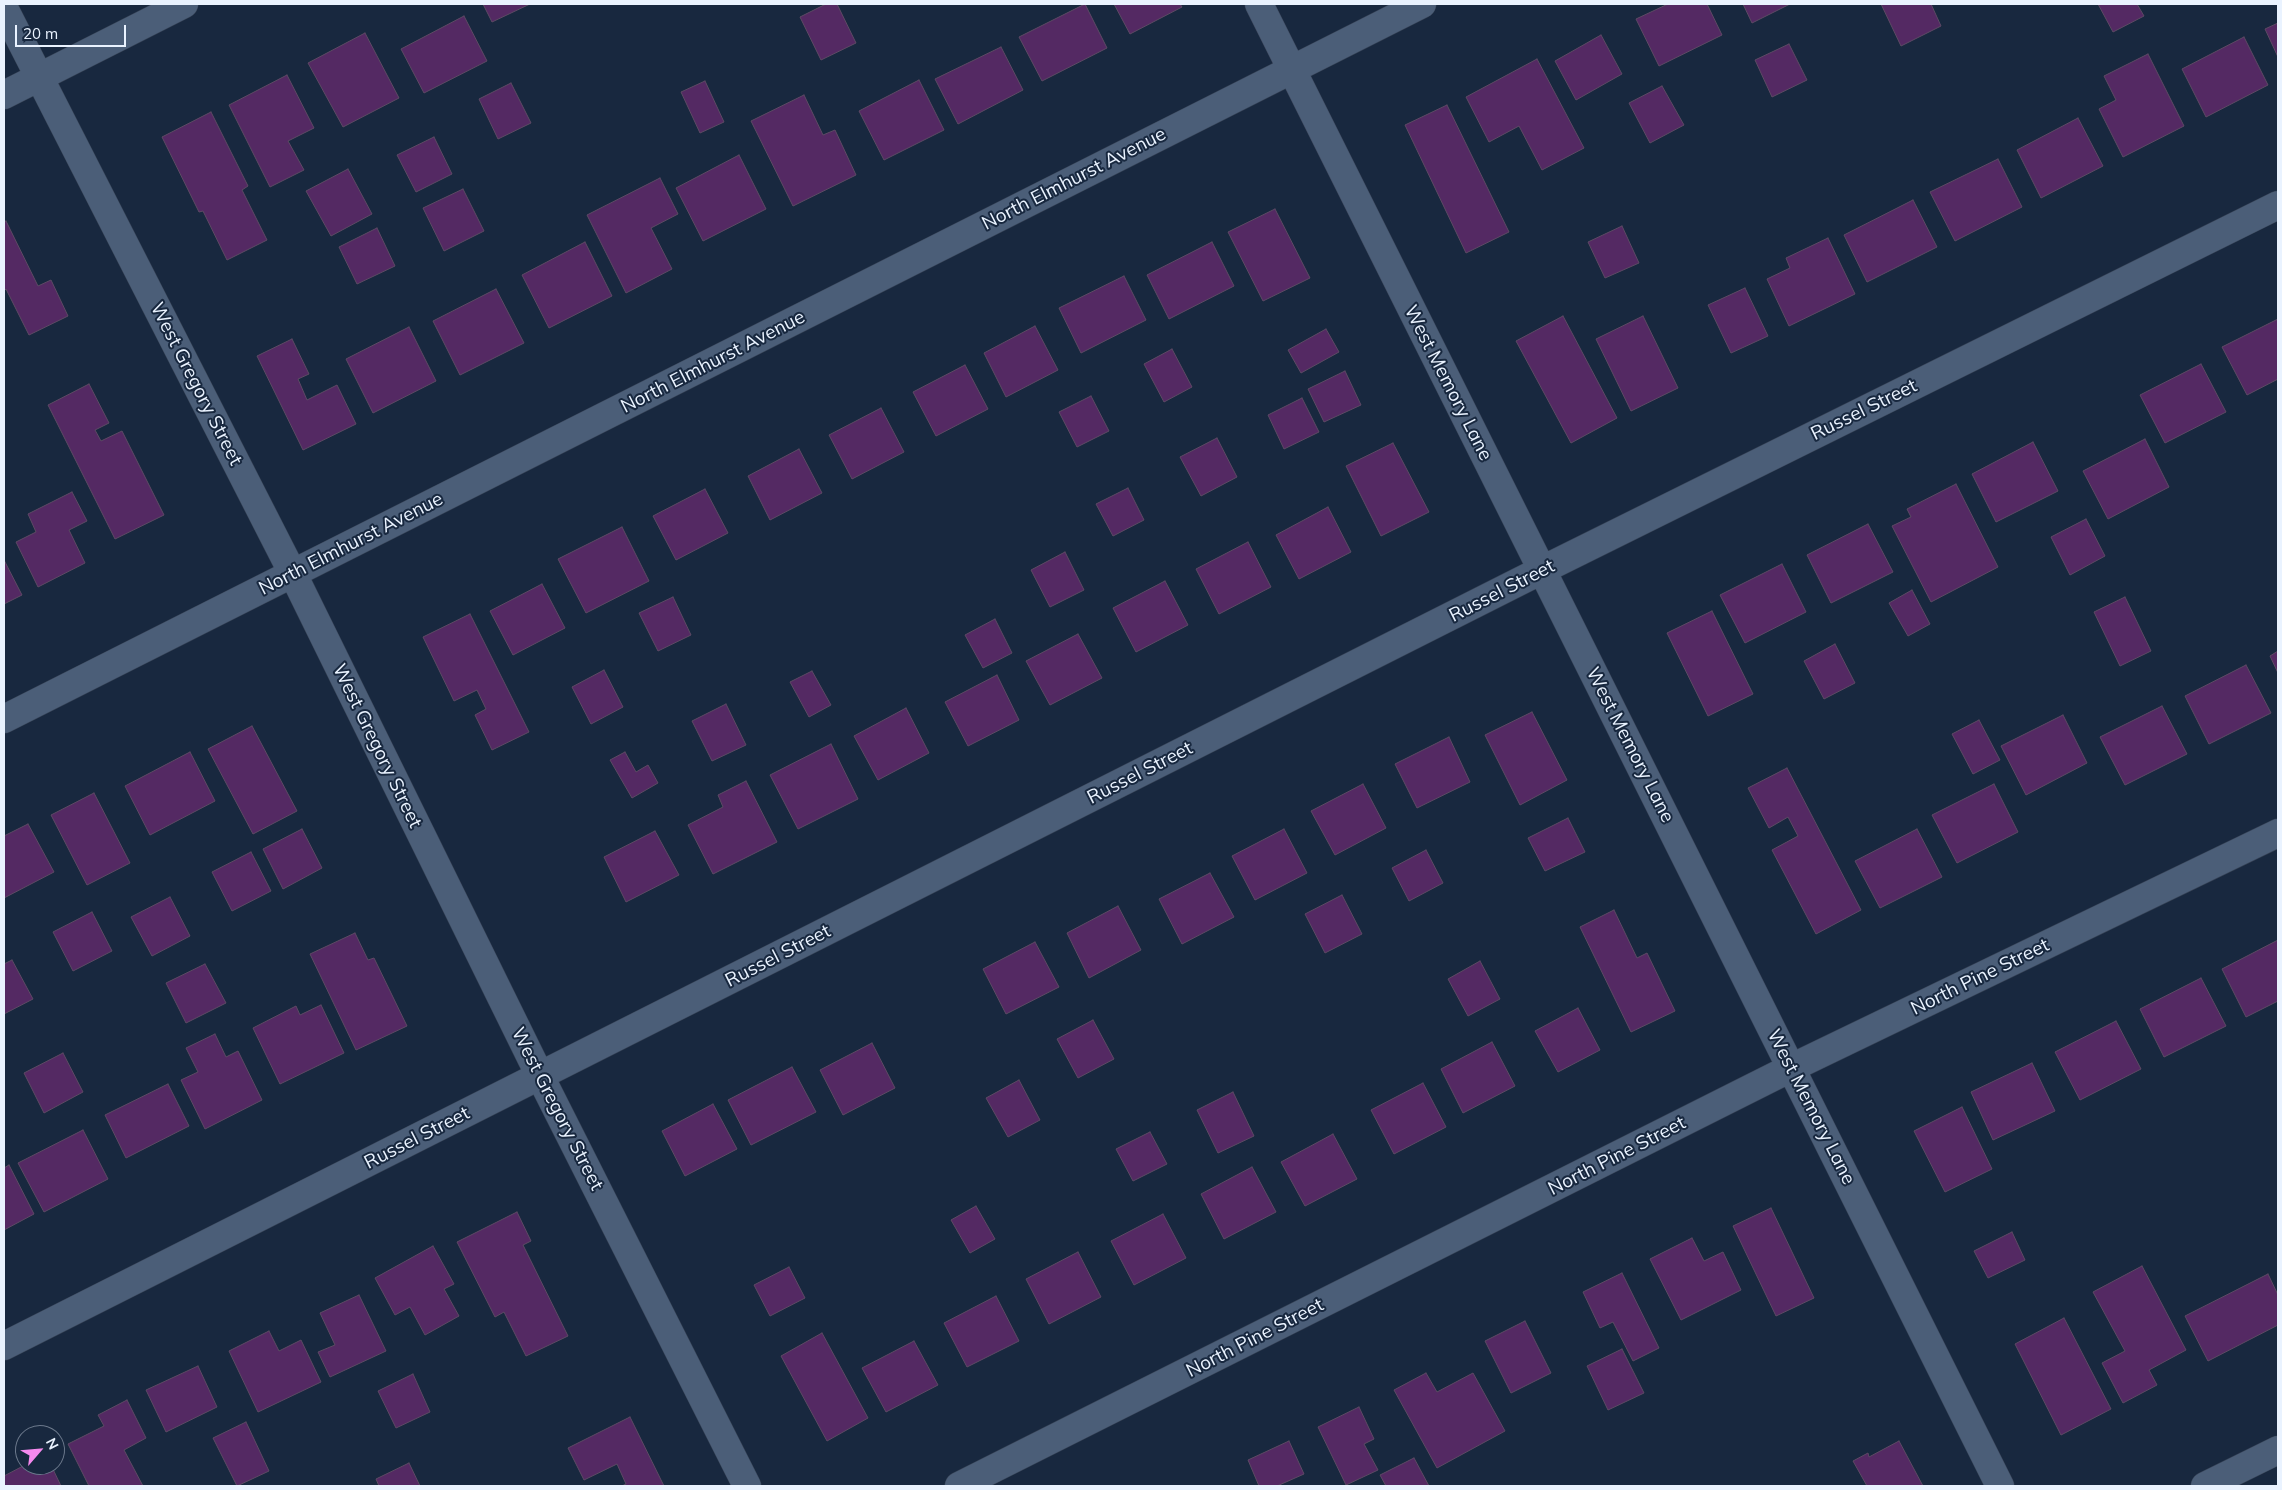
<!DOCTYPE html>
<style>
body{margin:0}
#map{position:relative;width:2282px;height:1490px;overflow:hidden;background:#18283f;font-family:Mulish,sans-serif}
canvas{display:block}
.frame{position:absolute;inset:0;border:5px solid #eaf3ff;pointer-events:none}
.north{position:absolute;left:15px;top:1425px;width:50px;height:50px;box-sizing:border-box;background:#18283f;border:1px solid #6c798c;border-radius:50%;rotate:63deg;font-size:14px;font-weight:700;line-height:20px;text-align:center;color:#eaf3ff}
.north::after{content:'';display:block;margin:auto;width:18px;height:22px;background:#f589ee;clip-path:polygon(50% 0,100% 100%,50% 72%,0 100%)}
.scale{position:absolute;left:15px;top:25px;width:111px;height:22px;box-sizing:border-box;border:2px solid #eaf3ff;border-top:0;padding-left:6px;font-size:15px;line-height:18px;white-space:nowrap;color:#eaf3ff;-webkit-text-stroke:4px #18283f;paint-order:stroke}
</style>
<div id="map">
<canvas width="2282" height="1490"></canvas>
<div class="frame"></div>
<div class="north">N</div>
<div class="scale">20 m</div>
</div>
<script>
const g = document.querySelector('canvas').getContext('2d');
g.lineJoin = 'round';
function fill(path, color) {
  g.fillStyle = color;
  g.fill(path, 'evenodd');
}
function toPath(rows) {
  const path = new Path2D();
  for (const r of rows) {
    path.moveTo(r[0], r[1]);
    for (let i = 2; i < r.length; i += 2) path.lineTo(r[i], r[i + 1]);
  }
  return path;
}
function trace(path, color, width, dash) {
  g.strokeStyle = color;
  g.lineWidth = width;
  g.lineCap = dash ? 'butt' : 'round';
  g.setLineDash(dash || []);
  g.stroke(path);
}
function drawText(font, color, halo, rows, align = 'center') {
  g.font = font + ' Mulish,sans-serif';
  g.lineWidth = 4;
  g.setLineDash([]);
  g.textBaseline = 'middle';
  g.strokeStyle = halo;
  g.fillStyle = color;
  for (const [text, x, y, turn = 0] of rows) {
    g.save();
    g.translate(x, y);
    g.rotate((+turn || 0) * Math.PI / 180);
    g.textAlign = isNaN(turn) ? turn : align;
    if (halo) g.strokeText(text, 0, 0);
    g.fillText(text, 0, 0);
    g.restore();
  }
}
const building = toPath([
 [483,4,530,4,492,22,483,4],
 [826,4,837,4,856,43,821,60,800,17,826,4],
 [1085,4,1107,48,1042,81,1019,37,1085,4],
 [1114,4,1180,4,1182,7,1130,34,1114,4],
 [1668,4,1707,4,1722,35,1659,66,1636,19,1668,4],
 [1743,4,1790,4,1752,23,1743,4],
 [1881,4,1931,4,1941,26,1901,46,1881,4],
 [2098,4,2137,4,2144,16,2113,32,2098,4],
 [464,16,487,61,424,93,401,49,464,16],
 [2278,23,2278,57,2265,29,2278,23],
 [365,33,399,98,343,127,308,63,365,33],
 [1601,35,1622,74,1576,100,1555,61,1601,35],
 [2244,37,2268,85,2206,117,2182,69,2244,37],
 [1789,44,1807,80,1772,97,1755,60,1789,44],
 [1001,47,1023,90,958,124,935,79,1001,47],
 [2148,54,2184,126,2123,157,2099,109,2116,100,2104,76,2148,54],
 [1537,59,1584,148,1542,170,1519,126,1489,142,1466,97,1537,59],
 [287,75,314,128,288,141,304,170,270,187,229,105,287,75],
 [919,80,944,130,884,160,859,111,919,80],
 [705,81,724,122,700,133,681,92,705,81],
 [511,83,531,123,498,139,479,99,511,83],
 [1662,86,1684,125,1650,143,1629,103,1662,86],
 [804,95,823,135,835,130,856,175,793,206,751,121,804,95],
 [1447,105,1509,232,1466,253,1405,125,1447,105],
 [211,112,248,186,242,190,267,240,227,260,203,211,199,212,162,137,211,112],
 [2078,118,2103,166,2041,198,2017,150,2078,118],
 [434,137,452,174,416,192,397,155,434,137],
 [739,155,766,209,703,241,676,188,739,155],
 [1998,159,2022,207,1955,241,1930,192,1998,159],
 [348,169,372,214,331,236,306,191,348,169],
 [660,178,678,214,651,228,672,269,626,293,587,215,660,178],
 [463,189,484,231,444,251,423,208,463,189],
 [1913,200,1937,247,1867,282,1844,235,1913,200],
 [1275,209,1310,278,1263,301,1228,232,1275,209],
 [6,221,38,286,51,280,68,316,29,335,6,289,4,291,4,222,6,221],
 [1622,226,1639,263,1605,278,1588,242,1622,226],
 [377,228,395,266,357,284,339,247,377,228],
 [1828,238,1855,294,1789,326,1767,279,1790,268,1786,258,1828,238],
 [585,242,612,296,549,328,522,275,585,242],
 [1212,242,1234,286,1169,319,1147,275,1212,242],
 [1124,276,1146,320,1081,353,1059,308,1124,276],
 [1745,288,1768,336,1731,353,1708,305,1745,288],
 [496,289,524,343,460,375,433,321,496,289],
 [1563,316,1617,418,1571,443,1516,341,1563,316],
 [1643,316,1678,388,1631,411,1596,339,1643,316],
 [2278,319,2278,379,2247,395,2222,347,2278,319],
 [1035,326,1058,370,1006,397,984,353,1035,326],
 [409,327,436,381,373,413,346,359,409,327],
 [1326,329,1339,352,1301,373,1288,350,1326,329],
 [292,339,309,374,298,379,307,400,337,385,356,424,303,450,257,356,292,339],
 [1172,349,1192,387,1164,402,1144,364,1172,349],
 [2201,364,2226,412,2165,443,2140,395,2201,364],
 [965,365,988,409,936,436,913,392,965,365],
 [1345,371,1361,405,1324,422,1308,389,1345,371],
 [89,384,109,423,95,430,101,441,122,431,164,515,115,539,48,405,89,384],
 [1091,396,1109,431,1077,447,1059,412,1091,396],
 [1302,398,1319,432,1284,449,1268,415,1302,398],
 [881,408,904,452,852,479,829,435,881,408],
 [1217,438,1237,477,1201,496,1180,457,1217,438],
 [2145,439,2169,487,2108,519,2083,471,2145,439],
 [2033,442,2058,491,1996,522,1972,474,2033,442],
 [1393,443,1429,512,1381,536,1346,466,1393,443],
 [799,449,822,493,770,520,748,476,799,449],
 [1956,484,1998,567,1931,602,1892,526,1911,517,1907,509,1956,484],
 [1128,488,1144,520,1113,536,1096,504,1128,488],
 [705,489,728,533,676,560,653,516,705,489],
 [72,492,87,521,69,530,85,563,38,587,16,542,36,532,28,514,72,492],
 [1328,507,1351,552,1299,579,1276,535,1328,507],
 [2086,519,2105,556,2070,575,2051,537,2086,519],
 [1868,524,1893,572,1831,603,1807,555,1868,524],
 [622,527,649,581,586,613,558,559,622,527],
 [1248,542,1271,587,1219,614,1196,569,1248,542],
 [1065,552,1084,590,1050,607,1031,570,1065,552],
 [4,560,22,595,4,604,4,560],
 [1782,564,1806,612,1745,643,1720,595,1782,564],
 [1165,581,1188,625,1136,652,1113,608,1165,581],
 [542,584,565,628,513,655,490,611,542,584],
 [1912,590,1930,624,1908,636,1889,603,1912,590],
 [673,597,691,635,658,651,639,613,673,597],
 [2125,597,2151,651,2120,666,2094,612,2125,597],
 [1712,611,1753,694,1708,716,1667,633,1712,611],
 [470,614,529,732,492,750,475,715,486,709,477,690,454,701,423,637,470,614],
 [995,619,1012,653,983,668,965,635,995,619],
 [1078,634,1102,678,1050,705,1026,661,1078,634],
 [1835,644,1855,683,1824,699,1804,661,1835,644],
 [2278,651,2278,673,2270,656,2278,651],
 [2246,665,2271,713,2209,744,2185,696,2246,665],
 [604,670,623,707,591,724,572,687,604,670],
 [812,671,831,705,809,717,790,682,812,671],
 [997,675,1019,720,968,746,945,702,997,675],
 [726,704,746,745,712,761,692,721,726,704],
 [2162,706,2187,754,2125,785,2100,737,2162,706],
 [906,708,929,753,878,780,854,736,906,708],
 [1532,712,1567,780,1520,805,1485,735,1532,712],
 [2063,715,2087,763,2026,795,2001,746,2063,715],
 [1979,720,2000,760,1973,774,1952,734,1979,720],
 [252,726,297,811,253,834,208,749,252,726],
 [1449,737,1470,782,1417,808,1395,764,1449,737],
 [831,744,858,799,798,829,770,775,831,744],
 [190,752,215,801,150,835,125,786,190,752],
 [625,752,636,772,648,765,658,783,632,798,610,760,625,752],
 [1787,768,1861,910,1816,934,1772,850,1798,836,1788,817,1769,828,1748,788,1787,768],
 [746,781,777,842,713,874,688,825,723,807,718,795,746,781],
 [1363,784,1386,828,1335,855,1311,811,1363,784],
 [1994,784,2018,832,1957,863,1932,815,1994,784],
 [94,793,130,863,87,885,51,815,94,793],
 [1568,818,1585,852,1545,871,1528,838,1568,818],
 [28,824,54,872,4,898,4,836,28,824],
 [302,829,322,868,283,889,263,849,302,829],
 [1284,829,1307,873,1255,900,1232,856,1284,829],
 [1917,829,1942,877,1880,908,1855,861,1917,829],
 [655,831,679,875,626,902,604,857,655,831],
 [1426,850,1443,883,1409,901,1392,868,1426,850],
 [251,852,271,891,232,911,212,872,251,852],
 [1210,873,1234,917,1182,944,1159,899,1210,873],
 [1342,895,1362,934,1325,953,1305,914,1342,895],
 [170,897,190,936,152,956,131,917,170,897],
 [1118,906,1141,950,1089,978,1067,933,1118,906],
 [1614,910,1637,958,1647,953,1675,1011,1631,1032,1580,927,1614,910],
 [92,912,112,951,73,971,53,932,92,912],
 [355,933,368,960,374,958,407,1026,356,1050,310,954,355,933],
 [2278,940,2278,1001,2246,1017,2222,969,2278,940],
 [1035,942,1059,987,1006,1014,983,969,1035,942],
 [12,960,33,999,4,1014,4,964,12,960],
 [1480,961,1500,999,1468,1016,1448,979,1480,961],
 [205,964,226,1003,186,1023,166,983,205,964],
 [2201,978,2226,1026,2164,1057,2140,1009,2201,978],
 [321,1005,344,1053,280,1084,253,1028,296,1006,300,1015,321,1005],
 [1578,1008,1600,1050,1558,1072,1535,1031,1578,1008],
 [1093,1020,1114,1059,1078,1078,1057,1039,1093,1020],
 [2116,1021,2141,1069,2080,1100,2055,1052,2116,1021],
 [215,1034,226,1057,238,1051,262,1100,205,1129,181,1080,198,1072,186,1048,215,1034],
 [1492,1042,1515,1086,1463,1113,1441,1069,1492,1042],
 [872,1043,895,1088,843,1115,820,1070,872,1043],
 [63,1053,83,1092,44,1113,24,1073,63,1053],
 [2032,1063,2055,1111,1993,1140,1971,1092,2032,1063],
 [792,1067,816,1112,751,1145,728,1100,792,1067],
 [1019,1080,1040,1120,1008,1137,986,1098,1019,1080],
 [1423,1083,1446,1127,1394,1154,1371,1110,1423,1083],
 [168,1084,189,1126,126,1158,105,1115,168,1084],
 [1233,1092,1254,1136,1218,1153,1197,1110,1233,1092],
 [713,1104,737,1149,685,1176,662,1131,713,1104],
 [1962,1107,1992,1169,1945,1192,1914,1131,1962,1107],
 [83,1130,108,1179,44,1212,18,1163,83,1130],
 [1150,1132,1167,1164,1133,1181,1116,1149,1150,1132],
 [1333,1134,1357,1179,1305,1206,1281,1162,1333,1134],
 [9,1165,34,1214,4,1230,4,1168,9,1165],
 [1252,1167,1276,1212,1224,1239,1201,1194,1252,1167],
 [976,1206,995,1239,970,1253,951,1220,976,1206],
 [1771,1208,1814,1298,1776,1316,1733,1226,1771,1208],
 [517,1212,531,1241,523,1245,568,1336,526,1356,504,1312,495,1317,457,1242,517,1212],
 [1163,1214,1186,1258,1134,1285,1111,1241,1163,1214],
 [2012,1232,2025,1260,1988,1278,1974,1251,2012,1232],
 [1692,1238,1704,1261,1723,1252,1741,1290,1681,1320,1650,1259,1692,1238],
 [433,1246,454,1284,444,1289,459,1316,425,1335,410,1307,395,1315,375,1278,433,1246],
 [1078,1252,1101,1297,1049,1324,1026,1279,1078,1252],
 [2142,1266,2186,1350,2149,1370,2157,1385,2123,1403,2102,1363,2125,1351,2093,1292,2142,1266],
 [789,1267,805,1298,770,1316,754,1285,789,1267],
 [1622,1273,1659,1348,1633,1361,1613,1322,1600,1328,1583,1292,1622,1273],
 [2268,1274,2278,1295,2278,1325,2208,1361,2185,1316,2268,1274],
 [359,1295,386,1351,330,1377,318,1352,335,1345,320,1313,359,1295],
 [996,1296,1019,1341,967,1367,944,1323,996,1296],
 [2064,1318,2111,1409,2061,1435,2015,1344,2064,1318],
 [1525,1321,1551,1373,1511,1393,1485,1341,1525,1321],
 [269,1331,279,1351,301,1340,321,1382,258,1412,229,1351,269,1331],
 [822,1333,868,1418,827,1441,781,1356,822,1333],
 [914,1341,938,1385,886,1412,862,1368,914,1341],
 [1622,1349,1644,1393,1608,1410,1587,1366,1622,1349],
 [198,1366,217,1407,166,1432,146,1390,198,1366],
 [1426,1373,1437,1392,1473,1373,1505,1431,1437,1468,1394,1390,1426,1373],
 [413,1374,430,1412,396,1428,378,1391,413,1374],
 [127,1400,146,1438,124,1450,143,1486,89,1486,68,1444,104,1426,98,1415,127,1400],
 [1359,1407,1374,1439,1364,1444,1378,1470,1346,1485,1318,1427,1359,1407],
 [630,1417,664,1486,622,1486,626,1484,617,1464,584,1480,568,1448,630,1417],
 [246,1422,269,1471,237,1486,213,1438,246,1422],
 [1289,1441,1304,1474,1277,1486,1259,1486,1248,1460,1289,1441],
 [1899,1441,1923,1486,1867,1486,1853,1461,1868,1453,1869,1457,1899,1441],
 [1414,1458,1429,1486,1386,1486,1380,1475,1414,1458],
 [409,1463,420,1486,379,1486,376,1479,409,1463],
 [25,1465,51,1465,61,1486,4,1486,4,1476,25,1465]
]);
fill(building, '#542963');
trace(building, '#5d4a64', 1);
const street = toPath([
 [1259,4,2000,1486],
 [4,8,293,574,540,1076,747,1486],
 [4,95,184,4],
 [4,719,1422,4],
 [4,1346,1542,570,2278,205],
 [959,1486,1791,1068,2278,833],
 [2205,1486,2278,1450]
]);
trace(street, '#364255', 29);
trace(street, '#4b5e78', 28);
drawText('19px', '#eaf3ff', '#18283f', [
 ["North Elmhurst Avenue",1074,179,-27],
 ["North Elmhurst Avenue",713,362,-27],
 ["West Memory Lane",1448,383,63],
 ["West Gregory Street",196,384,63],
 ["Russel Street",1864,410,-26],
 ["North Elmhurst Avenue",351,544,-27],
 ["Russel Street",1502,591,-27],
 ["West Memory Lane",1630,745,63],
 ["West Gregory Street",377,746,64],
 ["Russel Street",1140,773,-27],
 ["Russel Street",778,956,-27],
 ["North Pine Street",1980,977,-26],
 ["West Memory Lane",1811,1107,63],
 ["West Gregory Street",557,1109,63],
 ["Russel Street",417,1138,-27],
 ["North Pine Street",1617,1156,-27],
 ["North Pine Street",1255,1338,-27]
]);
</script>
